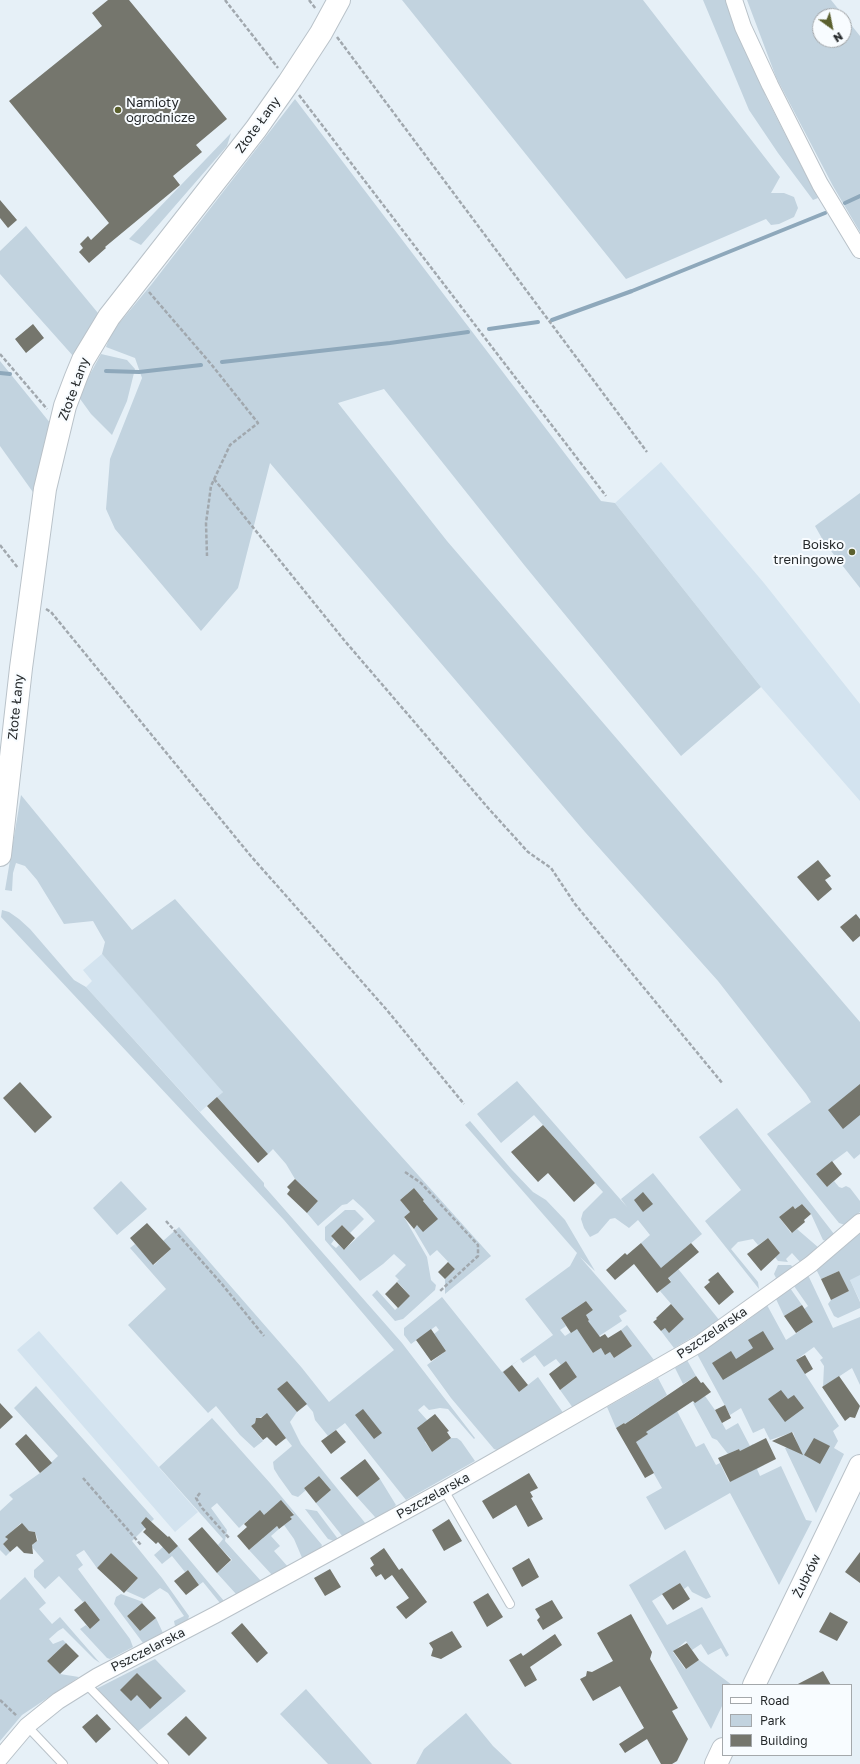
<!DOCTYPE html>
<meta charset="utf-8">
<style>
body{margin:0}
#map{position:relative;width:860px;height:1764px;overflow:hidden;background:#e6f0f7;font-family:"Golos Text",sans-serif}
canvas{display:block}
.legend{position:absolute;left:722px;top:1684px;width:130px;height:72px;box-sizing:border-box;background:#f8fcff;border:1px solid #a4a8ab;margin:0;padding:5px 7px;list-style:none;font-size:12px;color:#262a2c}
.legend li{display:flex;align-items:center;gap:8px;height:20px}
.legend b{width:20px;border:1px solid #a4a8ab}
.north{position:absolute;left:812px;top:8px;width:40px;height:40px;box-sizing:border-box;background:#f8fcff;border:1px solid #a4a8ab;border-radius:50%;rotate:147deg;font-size:11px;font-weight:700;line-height:16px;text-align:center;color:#262a2c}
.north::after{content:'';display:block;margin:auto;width:14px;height:18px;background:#5b602e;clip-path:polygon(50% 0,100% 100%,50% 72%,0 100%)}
</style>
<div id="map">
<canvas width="860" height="1764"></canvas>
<ul class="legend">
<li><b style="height:5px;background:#fff"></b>Road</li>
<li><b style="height:11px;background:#c2d3df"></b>Park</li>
<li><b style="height:11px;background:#75766d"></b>Building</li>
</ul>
<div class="north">N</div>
</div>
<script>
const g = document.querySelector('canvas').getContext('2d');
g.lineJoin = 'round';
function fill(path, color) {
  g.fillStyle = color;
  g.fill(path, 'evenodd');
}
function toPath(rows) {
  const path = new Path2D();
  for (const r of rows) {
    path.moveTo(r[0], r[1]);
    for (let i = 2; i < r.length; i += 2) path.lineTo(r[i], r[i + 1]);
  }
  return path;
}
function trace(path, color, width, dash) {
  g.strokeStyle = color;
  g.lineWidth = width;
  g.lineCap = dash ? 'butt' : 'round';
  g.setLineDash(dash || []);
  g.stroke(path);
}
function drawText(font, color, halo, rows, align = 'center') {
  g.font = font + ' "Golos Text",sans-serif';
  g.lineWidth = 4;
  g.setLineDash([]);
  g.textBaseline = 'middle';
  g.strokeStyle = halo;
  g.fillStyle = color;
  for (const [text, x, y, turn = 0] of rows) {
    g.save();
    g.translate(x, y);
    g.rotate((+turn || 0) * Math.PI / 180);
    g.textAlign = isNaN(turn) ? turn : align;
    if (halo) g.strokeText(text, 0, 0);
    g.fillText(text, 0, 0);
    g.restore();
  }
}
fill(toPath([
 [661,462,764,583,860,704,860,801,761,687,615,503],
 [102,954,224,1091,200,1112,86,987,92,981,83,970],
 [860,1233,860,1301,850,1280],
 [39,1331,198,1512,175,1532,17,1350]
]), '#d3e3ef');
fill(toPath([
 [402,0,643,0,780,177,771,193,784,193,794,197,798,208,794,217,779,224,771,225,766,219,626,279],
 [703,0,729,0,766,97,818,198,813,200,778,153,749,110],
 [747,0,831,0,844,16,820,16,820,40,844,40,844,16,860,36,860,232,833,186,776,77],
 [295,99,601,501,615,503,761,687,681,756,525,566,384,389,338,403,447,541,860,1022,860,1154,854,1159,847,1151,816,1174,827,1187,834,1181,839,1187,842,1188,846,1186,850,1188,860,1201,860,1212,845,1225,839,1223,767,1134,811,1102,806,1094,718,981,585,832,270,463,238,588,201,631,115,529,106,509,110,459,142,378,135,358,106,347,111,333,151,285],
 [231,133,227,146,141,245,129,239],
 [26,226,98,313,74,357,0,274,0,251],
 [101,354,127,360,135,369,127,401,112,435,91,414,78,396],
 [0,361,51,424,35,495,0,446],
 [860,493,860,588,824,542,815,526],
 [21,795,132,930,175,899,374,1126,491,1256,445,1294,445,1279,455,1269,437,1250,430,1256,414,1229,417,1225,424,1200,414,1188,400,1200,410,1212,404,1217,427,1257,431,1280,436,1285,435,1290,403,1319,395,1321,372,1295,377,1290,395,1310,410,1296,397,1281,399,1280,395,1276,406,1265,394,1254,383,1264,360,1281,325,1240,325,1227,345,1210,355,1210,364,1219,350,1233,342,1225,331,1236,334,1240,331,1244,336,1248,339,1245,344,1250,375,1221,364,1209,353,1199,347,1204,342,1205,318,1226,307,1213,318,1201,295,1179,286,1164,273,1149,268,1154,217,1097,223,1092,102,954,105,942,93,921,64,924,37,880,25,866,16,863,13,873,12,891,5,890],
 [2,910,9,912,19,919,30,929,74,980,86,987,264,1183,264,1186,402,1343,475,1438,474,1439,448,1409,440,1408,429,1410,424,1405,418,1410,427,1420,426,1440,425,1442,432,1452,451,1438,457,1438,461,1441,475,1461,406,1500,345,1423,328,1436,315,1420,313,1412,287,1381,277,1389,297,1412,290,1422,301,1444,366,1524,343,1537,316,1503,331,1490,319,1476,304,1488,306,1490,298,1497,292,1495,279,1477,274,1469,273,1462,292,1446,267,1414,255,1420,255,1423,251,1426,263,1441,254,1448,240,1435,216,1406,208,1413,128,1325,166,1289,130,1248,135,1244,154,1265,171,1249,163,1241,179,1227,302,1368,329,1402,394,1350,284,1220,1,917],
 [517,1081,627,1207,621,1199,653,1173,702,1234,671,1260,720,1321,674,1348,661,1331,665,1328,669,1332,684,1319,660,1291,671,1281,641,1243,650,1235,638,1220,629,1228,615,1218,610,1219,598,1233,590,1237,584,1228,581,1219,583,1212,603,1192,534,1115,501,1143,477,1114],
 [737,1108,834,1234,826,1241,823,1240,811,1214,802,1204,795,1209,793,1206,779,1217,791,1233,797,1229,819,1248,801,1263,792,1253,786,1259,788,1262,778,1261,775,1257,780,1253,768,1238,758,1245,753,1239,738,1242,731,1249,758,1282,759,1289,705,1221,741,1190,699,1137],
 [470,1121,512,1170,533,1192,546,1200,565,1220,595,1271,580,1257,627,1311,619,1316,622,1321,587,1344,593,1353,601,1348,605,1354,610,1352,614,1358,632,1346,621,1330,627,1325,654,1360,573,1408,560,1390,577,1377,566,1361,561,1365,556,1359,544,1367,535,1355,523,1363,520,1359,503,1372,519,1392,538,1377,564,1414,500,1451,494,1449,451,1398,427,1365,446,1351,434,1334,439,1330,436,1326,411,1344,404,1335,404,1328,442,1297,502,1372,553,1335,525,1299,570,1266,577,1253,465,1125],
 [586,1301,593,1310,586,1315,589,1320,565,1336,560,1330,566,1326,561,1318],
 [121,1181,147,1209,117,1235,93,1208],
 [860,1233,860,1275,850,1280,860,1302,860,1308,838,1318,834,1316,828,1304,831,1300,849,1291,839,1271,821,1279,816,1269],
 [778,1265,791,1265,794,1269,772,1286,770,1283,776,1278,774,1274],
 [808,1275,833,1328,860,1317,860,1385,852,1368,823,1387,824,1366,820,1360,823,1358,814,1347,796,1360,839,1426,833,1431,838,1441,834,1448,844,1454,816,1513,785,1448,797,1443,793,1432,770,1440,764,1428,753,1433,741,1408,730,1415,697,1354,744,1323,767,1305,786,1340,813,1322,804,1309,808,1306,794,1286],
 [790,1288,802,1305,784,1316,776,1299],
 [687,1360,696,1376,683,1384,675,1368],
 [658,1378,667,1395,652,1406,662,1421,677,1411,696,1447,704,1443,716,1465,720,1463,729,1482,750,1472,739,1449,728,1454,717,1440,712,1438,693,1403,705,1396,715,1410,726,1430,738,1423,750,1446,753,1444,764,1465,757,1469,760,1476,781,1466,806,1520,812,1521,779,1585,730,1493,665,1530,646,1497,662,1488,633,1437,642,1438,647,1434,645,1430,648,1427,639,1414,625,1424,624,1423,616,1428,607,1407],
 [36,1386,154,1519,132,1541,162,1578,189,1616,188,1620,175,1626,174,1621,184,1616,168,1593,160,1588,144,1599,126,1591,138,1578,111,1553,97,1568,84,1550,76,1555,83,1565,78,1569,130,1639,133,1647,110,1659,107,1658,80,1629,86,1625,90,1629,100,1620,85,1601,83,1602,59,1576,45,1589,34,1577,34,1570,44,1561,31,1546,38,1540,35,1532,29,1531,21,1523,6,1537,8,1539,3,1544,10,1552,6,1556,0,1550,0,1511,13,1499,9,1495,40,1473,58,1456,14,1408],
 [212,1418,270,1483,322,1545,320,1550,303,1560,294,1539,284,1525,292,1519,290,1517,294,1514,281,1501,266,1513,279,1529,271,1536,280,1546,274,1551,289,1568,273,1576,249,1550,263,1538,248,1520,239,1528,217,1503,211,1508,227,1530,225,1541,261,1581,236,1594,217,1573,232,1560,218,1545,223,1539,159,1467],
 [380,1479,396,1505,394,1507,378,1517,375,1517,357,1497],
 [305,1509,317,1511,338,1539,334,1541,328,1539],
 [178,1546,224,1601,220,1603,203,1582,199,1585,188,1570,185,1572,172,1556,162,1564,154,1555,163,1547],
 [685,1550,711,1597,706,1599,692,1592,688,1586,684,1589,680,1583,652,1601,667,1625,702,1607,729,1655,726,1657,721,1648,708,1655,701,1644,692,1650,686,1641,673,1652,685,1669,699,1660,732,1685,723,1685,723,1704,711,1729,629,1585],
 [25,1577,46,1603,39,1609,52,1624,60,1617,100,1663,94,1659,63,1628,58,1631,49,1639,53,1644,63,1640,66,1643,47,1661,60,1674,79,1677,22,1715,0,1741,0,1600],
 [121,1594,143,1602,127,1616,140,1631,156,1618,163,1633,143,1643,114,1604,116,1597],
 [155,1659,186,1691,135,1734,92,1691],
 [306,1689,372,1764,328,1764,280,1714],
 [466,1713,493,1746,512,1764,416,1764,424,1749]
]), '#c2d3df');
trace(toPath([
 [845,203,860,196],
 [552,320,632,291,825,213],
 [489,329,538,322],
 [222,362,390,343,468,332],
 [106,371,139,372,201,365],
 [0,373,10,374]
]), '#8ea8bb', 4);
fill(toPath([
 [108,0,129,0,227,119,196,145,202,152,173,176,180,185,105,247,106,248,89,263,79,252,83,248,80,244,88,236,91,240,109,223,9,101,102,26,92,13],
 [0,200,17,220,8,228,0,218],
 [33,324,44,338,26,353,15,339],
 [818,860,831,876,825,880,832,889,818,901,797,877],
 [856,914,860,919,860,936,853,942,840,927],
 [20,1082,52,1117,35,1133,3,1098],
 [860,1084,860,1115,843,1129,828,1110],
 [217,1097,268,1154,258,1163,207,1106],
 [543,1125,595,1183,574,1202,548,1173,538,1182,511,1152],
 [832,1161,842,1174,827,1187,816,1174],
 [295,1179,318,1201,307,1213,287,1194,290,1190,287,1187],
 [414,1188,424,1200,423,1201,438,1219,423,1232,417,1225,414,1229,404,1217,410,1212,400,1200],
 [643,1192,653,1204,643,1212,634,1200],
 [802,1204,811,1214,804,1220,805,1222,792,1233,779,1217,793,1206,795,1209],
 [147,1223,171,1249,153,1265,130,1238],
 [342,1225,355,1238,344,1250,331,1236],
 [768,1238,780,1253,761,1271,747,1254],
 [641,1243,661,1268,691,1243,699,1252,668,1278,671,1282,657,1293,634,1264,615,1280,606,1270,625,1253,627,1255],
 [448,1262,455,1269,445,1279,438,1272],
 [839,1271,849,1291,831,1300,821,1279],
 [718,1272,734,1292,719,1305,704,1287,710,1282,708,1280],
 [397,1282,410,1296,398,1308,385,1294],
 [586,1301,593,1310,586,1315,589,1320,588,1321,600,1337,605,1334,608,1338,621,1330,632,1346,614,1358,610,1352,605,1355,601,1348,593,1353,577,1329,571,1333,561,1318],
 [671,1304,684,1319,669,1333,665,1328,661,1331,653,1322,657,1319,656,1318],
 [802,1305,813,1322,796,1333,784,1316],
 [431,1329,446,1351,431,1361,416,1340],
 [763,1331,774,1349,723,1380,712,1363,731,1351,736,1359,753,1348,748,1340],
 [805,1355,813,1369,805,1374,796,1360],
 [566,1361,577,1377,560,1390,549,1374],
 [512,1365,528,1385,519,1392,503,1372],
 [696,1376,701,1383,703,1382,711,1392,695,1403,693,1401,646,1432,648,1434,636,1442,654,1473,645,1478,616,1428,624,1423,625,1424],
 [839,1376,860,1406,855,1418,850,1417,845,1421,822,1387],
 [287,1381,307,1404,297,1412,277,1389],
 [781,1390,788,1399,794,1395,804,1408,785,1422,768,1399],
 [0,1403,13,1417,0,1429],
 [725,1405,731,1418,722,1423,715,1410],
 [363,1409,382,1433,374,1439,355,1415],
 [267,1413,286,1438,276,1446,267,1437,263,1440,251,1426,255,1423,256,1418,261,1418],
 [435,1414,449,1431,447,1432,451,1438,432,1452,417,1428],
 [336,1430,346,1442,331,1454,321,1441],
 [792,1432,803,1455,772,1441],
 [26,1434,52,1463,40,1473,15,1444],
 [766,1438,776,1459,730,1482,718,1458,739,1449,740,1451],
 [814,1438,830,1446,820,1464,804,1455],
 [365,1459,380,1479,357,1497,340,1478],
 [529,1473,538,1488,530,1492,533,1497,531,1498,543,1519,528,1527,516,1505,493,1519,482,1501],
 [319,1476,331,1490,316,1503,304,1488],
 [281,1500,294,1515,290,1517,292,1519,279,1529,277,1526,249,1550,237,1536,247,1527,244,1524,260,1510,264,1515],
 [146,1517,168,1537,169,1536,178,1546,169,1554,158,1542,156,1544,143,1532,146,1529,141,1523],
 [449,1519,462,1541,444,1551,432,1530],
 [22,1523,29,1531,35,1532,37,1541,32,1545,33,1554,24,1553,17,1546,10,1552,3,1544,8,1539,5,1537],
 [202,1527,231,1560,217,1573,188,1539],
 [384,1548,399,1570,402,1568,427,1602,406,1619,396,1607,409,1598,392,1575,385,1580,381,1574,376,1577,370,1568,374,1565,370,1558],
 [860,1552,860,1583,845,1572],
 [111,1553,138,1578,124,1593,97,1568],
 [529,1558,539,1577,522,1587,512,1568],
 [330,1569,341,1587,325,1596,314,1578],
 [188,1570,199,1585,186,1595,174,1581],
 [680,1583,690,1599,673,1610,662,1594],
 [488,1593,503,1617,487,1627,473,1602],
 [552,1600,563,1618,543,1630,537,1620,540,1617,535,1609],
 [85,1601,100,1620,90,1629,74,1610],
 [142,1603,156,1618,140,1631,127,1616],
 [830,1612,848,1622,837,1641,819,1632],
 [631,1614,652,1652,650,1659,678,1708,672,1711,688,1739,677,1761,672,1764,661,1764,647,1739,625,1753,619,1744,644,1728,620,1686,593,1701,580,1679,586,1676,587,1671,592,1672,613,1661,597,1633],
 [242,1623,268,1653,257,1663,231,1633],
 [452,1631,462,1647,441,1659,431,1656,433,1649,429,1643],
 [555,1634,562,1645,530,1667,537,1680,525,1687,509,1660,521,1653,523,1656],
 [66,1643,79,1656,60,1674,47,1661],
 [687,1643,699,1660,686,1669,673,1651],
 [823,1671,831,1685,796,1685],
 [137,1673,162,1698,150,1709,137,1695,131,1701,120,1690],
 [97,1714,111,1729,96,1743,82,1727],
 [186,1716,207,1738,189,1756,167,1734]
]), '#75766d');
const lane = toPath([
 [444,1490,510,1604],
 [86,1684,164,1764],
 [27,1726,63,1764]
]);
const street = toPath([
 [734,0,743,27,770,85,820,184,860,250],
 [0,1758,27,1726,58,1701,98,1676,215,1615,444,1490,699,1344,811,1264,860,1222]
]);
const secondary = toPath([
 [0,855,21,668,45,489,65,406,76,377,83,360,109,317,256,129,289,82,321,33,339,0],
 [754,1685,860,1466],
 [716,1764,723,1749]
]);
trace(lane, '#b9c2c9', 10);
trace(street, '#b9c2c9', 18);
trace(secondary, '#b9c2c9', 24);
trace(toPath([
 [225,0,278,68],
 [309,0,316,9],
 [337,37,647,452],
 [299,95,606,496],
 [149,292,211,364,258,423,230,445,211,486,206,523,207,556],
 [0,354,47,409],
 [214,479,344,640,489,809,528,852,551,868,575,904,723,1084],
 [0,545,18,568],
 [46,609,51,612,250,855,386,1009,464,1104],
 [405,1172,421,1183,478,1245,478,1256,440,1291],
 [166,1221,221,1283,264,1336],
 [83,1478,141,1545],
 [200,1493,196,1498,202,1508,229,1538],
 [0,1700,17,1716]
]), '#a1a8ae', 2.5, [4, 2]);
trace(lane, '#fff', 8);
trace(street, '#fff', 16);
trace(secondary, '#fff', 22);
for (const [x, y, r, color] of [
 [118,110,4,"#5b602e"],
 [852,552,4,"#5b602e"]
]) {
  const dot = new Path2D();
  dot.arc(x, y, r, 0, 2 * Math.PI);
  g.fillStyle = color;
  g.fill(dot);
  trace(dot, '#f8fcff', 1.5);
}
drawText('13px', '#262a2c', '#f8fcff', [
 ["Namioty",126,103],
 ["ogrodnicze",126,118],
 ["Boisko",844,545,"right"],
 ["treningowe",844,560,"right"]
], 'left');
drawText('13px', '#262a2c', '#f8fcff', [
 ["Złote Łany",258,125,-54],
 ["Złote Łany",74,389,-70],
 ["Złote Łany",16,707,-84],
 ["Pszczelarska",712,1333,-34],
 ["Pszczelarska",433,1496,-29],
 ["Żubrów",807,1576,-64],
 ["Pszczelarska",148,1650,-27]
]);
</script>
